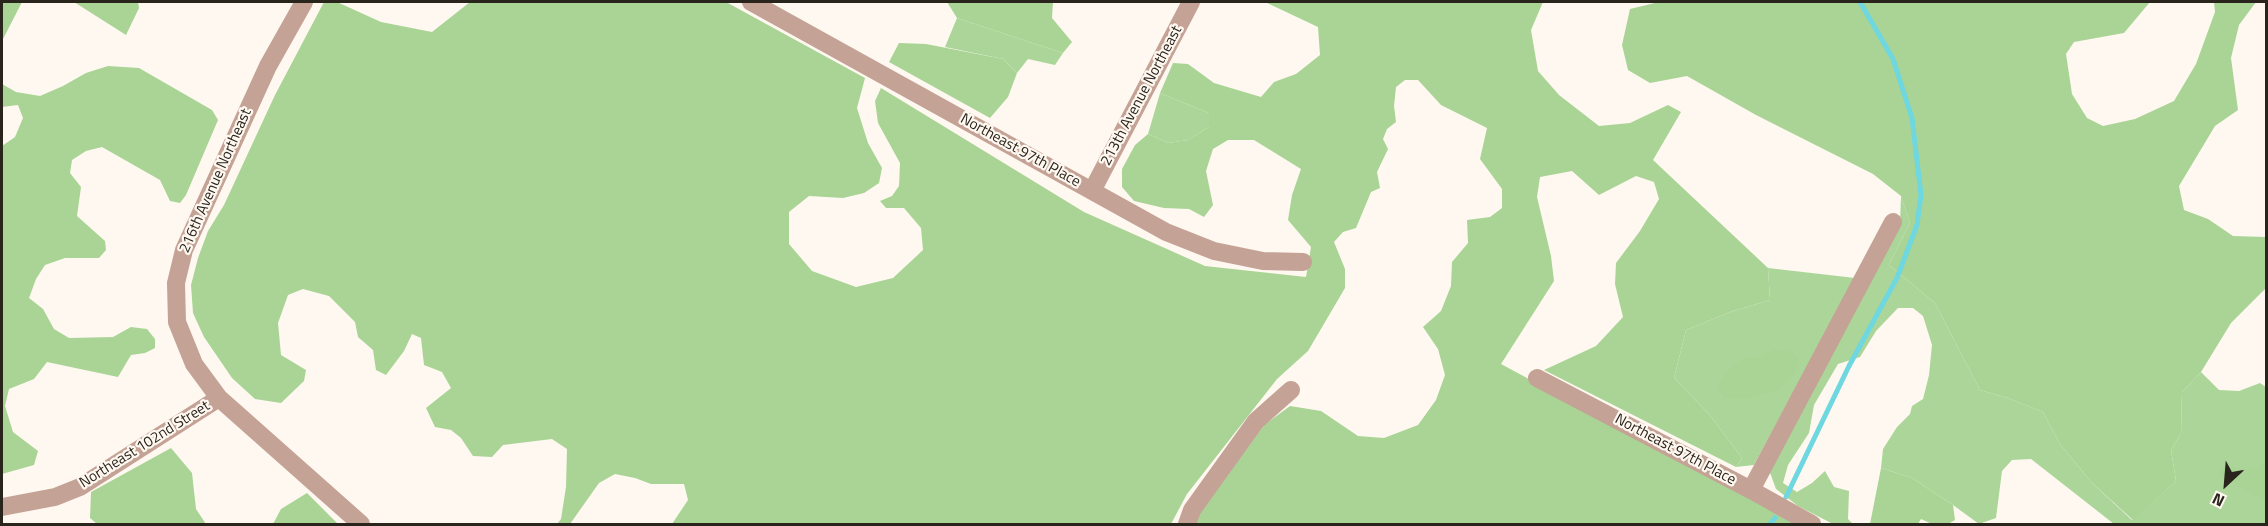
<!DOCTYPE html>
<style>
body{margin:0}
#map{position:relative;width:2268px;height:526px;overflow:hidden;background:#fef8f0;font-family:"Titillium Web",sans-serif}
canvas{display:block}
.frame{position:absolute;inset:0;border:3px solid #29241c;pointer-events:none}
.north{position:absolute;left:2196px;top:454px;width:60px;height:60px;-webkit-text-stroke:4px #fef8f0;paint-order:stroke;rotate:206deg;font-size:16px;font-weight:700;line-height:24px;text-align:center;color:#29241c}
.north::after{content:'';display:block;margin:auto;width:21px;height:27px;background:#29241c;clip-path:polygon(50% 0,100% 100%,50% 72%,0 100%)}
</style>
<div id="map">
<canvas width="2268" height="526"></canvas>
<div class="frame"></div>
<div class="north">N</div>
</div>
<script>
const g = document.querySelector('canvas').getContext('2d');
g.lineJoin = 'round';
function fill(path, color) {
  g.fillStyle = color;
  g.fill(path, 'evenodd');
}
function toPath(rows) {
  const path = new Path2D();
  for (const r of rows) {
    path.moveTo(r[0], r[1]);
    for (let i = 2; i < r.length; i += 2) path.lineTo(r[i], r[i + 1]);
  }
  return path;
}
function trace(path, color, width, dash) {
  g.strokeStyle = color;
  g.lineWidth = width;
  g.lineCap = dash ? 'butt' : 'round';
  g.setLineDash(dash || []);
  g.stroke(path);
}
function drawText(font, color, halo, rows, align = 'center') {
  g.font = font + ' "Titillium Web",sans-serif';
  g.lineWidth = 4.5;
  g.setLineDash([]);
  g.textBaseline = 'middle';
  g.strokeStyle = halo;
  g.fillStyle = color;
  for (const [text, x, y, turn = 0] of rows) {
    g.save();
    g.translate(x, y);
    g.rotate((+turn || 0) * Math.PI / 180);
    g.textAlign = isNaN(turn) ? turn : align;
    if (halo) g.strokeText(text, 0, 0);
    g.fillText(text, 0, 0);
    g.restore();
  }
}
fill(toPath([
 [957,18,1063,53,1055,65,1028,59,1017,73,1003,59,945,47],
 [1160,93,1209,113,1209,127,1188,140,1168,143,1148,134],
 [1901,196,1910,223,1889,265,1935,303,1980,390,2008,398,2043,412,2060,444,2092,483,2132,520,2176,481,2171,450,2181,433,2182,392,2201,372,2219,390,2239,391,2260,383,2266,387,2266,524,2114,524,2031,459,2012,460,2002,471,1996,518,1979,524,1953,505,1912,478,1881,468,1883,449,1897,427,1910,414,1912,406,1923,399,1929,375,1932,345,1923,316,1913,308,1898,308,1876,331,1860,357,1838,364,1814,405,1809,433,1788,465,1783,483,1797,492,1812,483,1825,471,1834,487,1849,491,1848,519,1853,524,1833,524,1798,506,1776,489,1769,470,1900,224],
 [1768,268,1855,278,1754,465,1736,467,1742,458,1709,414,1674,378,1686,330,1733,311,1770,300]
]), '#acd699');
fill(toPath([
 [2,2,22,2,2,41],
 [74,2,138,2,139,8,126,35],
 [324,2,337,2,381,22,432,32,470,2,726,2,865,78,857,108,868,143,882,168,879,183,864,193,843,198,809,196,789,212,789,244,812,271,856,287,893,278,923,250,921,228,904,208,886,208,880,201,892,196,899,186,900,163,878,123,875,101,881,88,1084,212,1205,266,1306,277,1311,247,1288,220,1292,195,1301,169,1254,140,1228,140,1213,149,1206,171,1213,205,1204,217,1189,209,1164,208,1134,201,1122,187,1122,169,1135,145,1148,134,1168,143,1188,140,1209,127,1209,113,1160,93,1173,63,1188,64,1214,83,1261,97,1274,82,1296,74,1320,55,1318,27,1265,2,1543,2,1531,30,1538,71,1559,95,1599,126,1630,123,1668,105,1681,112,1653,160,1768,268,1770,300,1733,311,1686,330,1674,378,1709,414,1742,458,1736,467,1544,370,1596,346,1623,317,1615,284,1616,263,1640,231,1659,199,1654,182,1636,176,1599,195,1572,171,1540,177,1537,197,1551,256,1554,281,1501,364,1798,524,1195,524,1198,516,1264,425,1290,406,1321,411,1358,436,1384,438,1418,425,1436,400,1445,375,1438,349,1423,327,1441,311,1451,286,1452,262,1468,243,1467,220,1490,217,1502,208,1502,189,1480,159,1487,128,1441,105,1418,80,1405,80,1396,87,1394,106,1396,122,1387,129,1383,139,1388,149,1377,172,1380,188,1371,192,1356,228,1343,232,1334,242,1345,269,1345,288,1308,351,1277,379,1187,494,1171,524,672,524,688,500,684,484,651,484,635,478,615,474,599,483,570,524,557,524,561,519,566,487,567,449,552,439,503,445,492,457,473,456,461,438,451,430,435,427,426,408,451,388,442,372,424,365,421,338,412,334,404,351,386,375,376,370,373,350,358,337,355,322,329,296,303,289,288,295,278,323,281,355,306,370,304,381,281,403,255,399,232,378,204,337,193,313,191,285,198,258,208,231,224,205,275,95],
 [947,2,1053,2,1052,18,1072,42,1063,53,957,18],
 [1659,2,2150,2,2124,33,2074,42,2066,54,2072,94,2087,118,2103,126,2135,119,2174,101,2196,64,2215,12,2214,2,2256,2,2239,25,2231,58,2238,110,2215,126,2179,186,2184,210,2208,219,2233,236,2266,237,2266,288,2231,323,2201,372,2182,392,2181,433,2171,450,2176,481,2133,520,2092,483,2060,444,2043,412,2008,398,1980,390,1935,303,1889,265,1910,223,1901,196,1873,174,1756,115,1687,76,1650,83,1628,70,1622,45,1630,9],
 [899,43,926,44,1003,59,1017,73,1008,97,990,118,889,62],
 [108,66,139,68,212,110,218,120,186,195,180,203,170,201,160,180,102,147,86,151,72,160,70,173,81,187,77,216,105,241,106,250,99,258,65,258,45,265,36,279,29,298,43,309,54,329,69,338,113,337,131,327,147,329,155,339,155,348,145,353,131,355,118,377,47,362,34,379,9,389,5,406,13,432,38,451,34,465,2,474,2,146,15,137,23,118,18,105,2,107,2,84,16,92,40,96,63,86,86,73],
 [1777,349,1793,352,1799,361,1794,375,1778,390,1744,399,1725,398,1717,387,1726,372,1745,357,1759,357],
 [171,448,192,473,196,509,206,524,97,524,90,518,91,492],
 [2266,461,2266,502,2218,474,2224,466,2252,470],
 [1881,468,1912,478,1953,505,1955,520,1948,524,1932,524,1921,519,1918,524,1870,524],
 [307,493,338,524,273,524,281,509]
]), '#a9d495');
trace(toPath([
 [1786,497,1849,366,1897,278,1917,225,1921,195,1912,118,1893,59,1860,2],
 [1770,524,1775,518]
]), '#6ed7df', 5);
trace(toPath([
 [304,2,268,66,184,250,176,283,177,322,194,364,219,398,361,524],
 [751,2,1166,232,1214,251,1263,261,1303,262],
 [1092,191,1191,2],
 [1537,378,1751,490,1812,524],
 [1751,490,1893,222],
 [2,507,55,497,80,487,219,398],
 [1187,524,1192,510,1256,421,1291,390]
]), '#c4a295', 18);
drawText('15px', '#29241c', '#fef8f0', [
 ["213th Avenue Northeast",1142,96,-62],
 ["Northeast 97th Place",1020,151,29],
 ["216th Avenue Northeast",216,181,-66],
 ["Northeast 102nd Street",145,445,-32],
 ["Northeast 97th Place",1675,450,28]
]);
</script>
